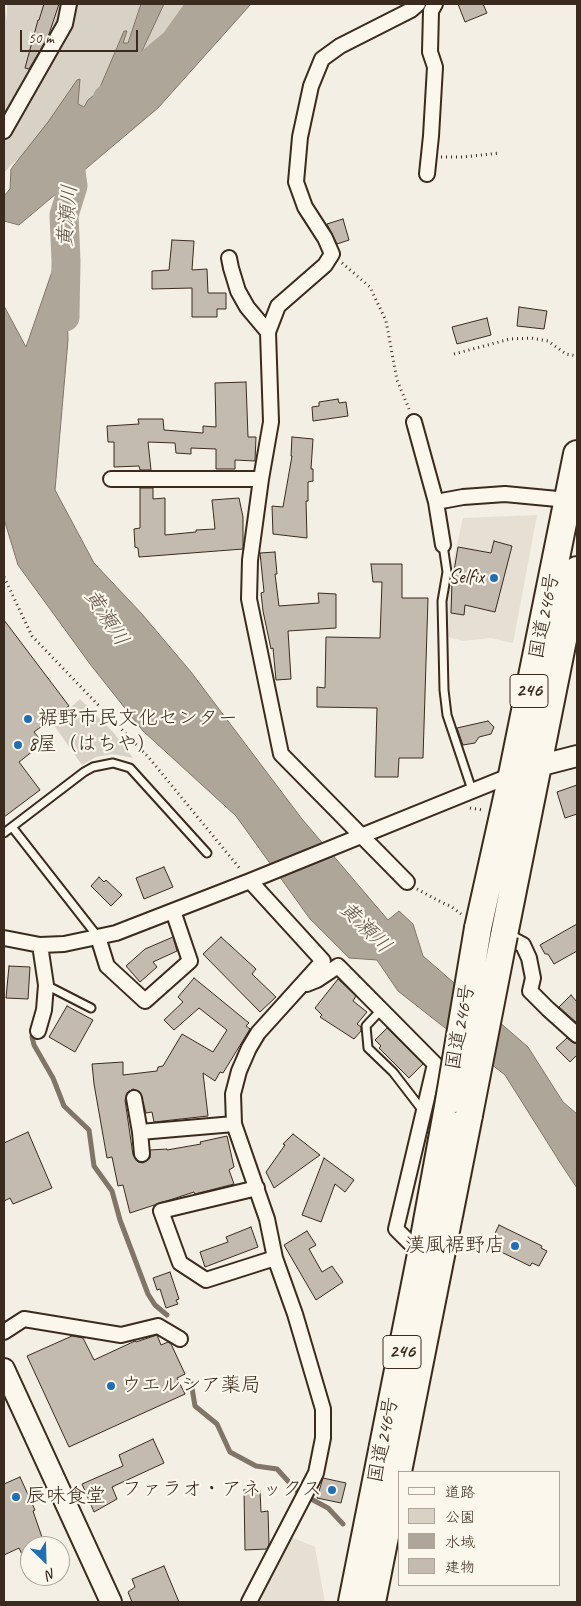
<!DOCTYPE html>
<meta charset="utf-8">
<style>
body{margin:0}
#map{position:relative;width:581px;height:1606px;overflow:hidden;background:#f3efe4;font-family:Caveat,"Klee One",sans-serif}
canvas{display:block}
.frame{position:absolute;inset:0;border:5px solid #3b2a1e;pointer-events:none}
.legend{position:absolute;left:398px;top:1471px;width:162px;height:115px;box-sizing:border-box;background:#fbf7ec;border:1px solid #aea59a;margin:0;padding:6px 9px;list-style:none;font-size:15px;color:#3b2a1e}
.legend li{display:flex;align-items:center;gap:10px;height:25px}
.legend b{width:25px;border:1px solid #aea59a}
.north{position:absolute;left:20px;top:1536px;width:50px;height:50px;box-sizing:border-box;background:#fbf7ec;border:1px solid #aea59a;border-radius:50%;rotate:156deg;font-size:14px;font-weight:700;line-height:20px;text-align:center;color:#3b2a1e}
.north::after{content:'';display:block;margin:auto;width:18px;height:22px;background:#1f6fb2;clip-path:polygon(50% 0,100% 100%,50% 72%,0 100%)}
.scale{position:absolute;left:20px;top:30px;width:118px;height:22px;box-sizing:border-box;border:2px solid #3b2a1e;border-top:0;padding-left:6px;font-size:15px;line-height:18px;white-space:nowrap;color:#3b2a1e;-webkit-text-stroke:4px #fbf7ec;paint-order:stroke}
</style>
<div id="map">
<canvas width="581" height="1606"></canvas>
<div class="frame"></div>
<ul class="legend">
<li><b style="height:6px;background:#fbf7ec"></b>道路</li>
<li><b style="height:14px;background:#d8d1c6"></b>公園</li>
<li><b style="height:14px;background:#afa69a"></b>水域</li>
<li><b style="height:14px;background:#c3bbb0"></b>建物</li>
</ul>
<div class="north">N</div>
<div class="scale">50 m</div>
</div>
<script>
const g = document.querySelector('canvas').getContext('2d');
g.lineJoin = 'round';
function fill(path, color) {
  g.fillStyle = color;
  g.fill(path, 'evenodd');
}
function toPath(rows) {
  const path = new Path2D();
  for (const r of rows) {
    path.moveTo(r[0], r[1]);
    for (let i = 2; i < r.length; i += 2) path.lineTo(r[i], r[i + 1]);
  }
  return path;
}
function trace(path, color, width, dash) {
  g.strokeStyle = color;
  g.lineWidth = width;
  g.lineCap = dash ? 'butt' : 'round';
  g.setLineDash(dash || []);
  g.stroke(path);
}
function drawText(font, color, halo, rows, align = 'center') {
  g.font = font + ' Caveat,"Klee One",sans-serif';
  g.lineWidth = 4.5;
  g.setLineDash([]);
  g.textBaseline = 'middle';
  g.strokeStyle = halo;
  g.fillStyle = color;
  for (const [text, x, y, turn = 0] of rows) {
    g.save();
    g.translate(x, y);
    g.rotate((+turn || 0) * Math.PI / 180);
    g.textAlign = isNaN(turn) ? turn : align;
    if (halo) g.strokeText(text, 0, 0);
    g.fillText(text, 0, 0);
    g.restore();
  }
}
fill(toPath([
 [537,515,513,643,491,638,463,641,448,637,449,580,463,518],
 [291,1537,315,1547,325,1602,257,1602]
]), '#e5dfd4');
fill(toPath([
 [4,4,5,4,7,22,7,4,201,4,160,56,132,71,84,106,11,165,4,173],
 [80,699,113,732,133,758,112,754,96,757,82,765,53,724]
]), '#d8d1c6');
const water = toPath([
 [141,4,164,4,128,81,170,54,198,4,251,4,158,108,19,225,4,221,4,196,10,189,11,169,48,122,77,80,80,79,78,104,84,107,88,100,98,92,124,31,127,31,123,43,128,43,141,4],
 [65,234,68,340,55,490,94,563,142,614,191,672,302,819,388,920,399,911,413,924,423,956,528,1047,563,1102,577,1114,577,1188,561,1164,505,1075,398,991,377,960,349,958,310,919,236,816,143,731,90,664,18,565,4,519,4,306,26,347,65,234]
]);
fill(water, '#afa69a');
trace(water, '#817468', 1);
trace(toPath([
 [32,1037,34,1045,53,1078,64,1106,89,1130,94,1166,112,1191,120,1220,148,1294,155,1305,167,1315],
 [191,1382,195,1406,217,1424,230,1452,256,1466,277,1469,298,1492,328,1508,343,1524]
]), '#817468', 5);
trace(toPath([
 [107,99,175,42,202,4],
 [65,317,66,261,64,215,73,186,68,150,70,142]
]), '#afa69a', 29);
const building = toPath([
 [44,4,59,4,48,37,29,69,25,68,38,20,39,20,44,4],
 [458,4,483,4,487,13,465,22,458,4],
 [343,219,349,240,337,244,327,224,343,219],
 [172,240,194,241,192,270,207,269,208,293,226,293,226,309,217,309,217,317,192,317,192,288,152,289,152,271,169,270,172,240],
 [519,307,547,311,544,329,517,326,519,307],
 [487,318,491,335,457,344,452,327,487,318],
 [246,382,248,437,256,437,255,461,235,460,235,469,216,469,216,449,191,448,191,454,176,453,175,443,148,442,151,470,140,470,139,466,114,467,114,442,108,442,107,426,139,424,138,419,163,419,164,430,203,433,203,426,216,427,215,383,246,382],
 [338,399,339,403,346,402,348,416,313,421,312,407,319,406,319,402,338,399],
 [292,437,313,439,311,469,313,469,313,481,308,482,308,501,306,501,307,538,273,534,272,506,283,507,292,456,291,456,292,437],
 [140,488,153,488,153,499,165,498,165,535,196,532,196,530,215,529,212,500,239,498,243,517,243,549,139,557,138,548,135,547,134,529,140,528,140,488],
 [494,541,512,546,495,612,465,605,464,615,451,613,452,583,458,547,491,553,494,541],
 [275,552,277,574,275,574,279,606,319,603,318,593,336,594,336,628,288,631,291,679,276,680,273,648,271,649,263,611,261,593,264,592,260,553,275,552],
 [371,564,402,564,402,598,428,598,423,758,399,758,398,777,375,777,377,708,317,707,317,687,325,688,326,637,380,638,382,582,373,582,371,564],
 [4,620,69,706,34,732,43,743,19,762,40,790,4,817,4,620],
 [488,721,494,727,491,734,479,737,475,743,463,745,457,728,488,721],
 [577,785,577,814,565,818,557,792,577,785],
 [164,867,173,887,144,899,136,878,164,867],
 [99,877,104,882,106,880,122,895,111,906,91,886,99,877],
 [577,924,577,951,554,964,548,954,545,954,540,945,577,924],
 [173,937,177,951,153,962,157,967,140,982,126,966,145,949,173,937],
 [221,937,256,969,252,974,276,997,260,1012,203,954,221,937],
 [9,966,30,967,28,999,6,998,9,966],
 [194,978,249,1023,246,1026,250,1029,223,1073,220,1072,215,1081,203,1073,208,1116,154,1122,152,1112,146,1113,140,1092,133,1089,128,1092,125,1100,133,1155,138,1162,143,1163,150,1158,150,1150,167,1149,167,1150,201,1144,200,1142,227,1136,234,1167,229,1170,234,1184,195,1194,194,1192,130,1213,123,1185,118,1186,112,1157,107,1158,94,1084,92,1064,123,1062,123,1075,157,1071,158,1067,163,1066,182,1034,213,1052,227,1030,199,1008,174,1030,164,1020,183,1002,178,997,194,978],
 [338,979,356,996,353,1001,367,1012,357,1024,361,1027,361,1031,354,1039,320,1017,322,1015,315,1008,338,979],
 [571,995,577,1002,577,1023,559,1007,571,995],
 [67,1006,93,1020,75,1052,49,1037,67,1006],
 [387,1028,423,1064,409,1078,379,1048,381,1046,375,1040,387,1028],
 [567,1038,572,1042,577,1044,577,1055,570,1062,556,1048,567,1038],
 [28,1132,52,1188,13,1204,10,1198,4,1201,4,1143,28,1132],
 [293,1134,320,1155,274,1188,266,1172,285,1145,283,1144,293,1134],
 [324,1158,354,1180,345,1192,335,1184,321,1222,302,1215,324,1158],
 [499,1225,542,1246,541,1248,547,1251,539,1266,532,1263,530,1266,489,1246,499,1225],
 [251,1227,258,1247,205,1267,200,1252,228,1242,226,1237,251,1227],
 [307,1231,316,1245,309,1249,322,1272,332,1266,343,1282,316,1300,284,1245,307,1231],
 [170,1272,179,1299,176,1300,178,1304,166,1308,160,1289,157,1290,153,1278,170,1272],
 [157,1335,161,1345,168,1342,171,1344,185,1374,177,1378,185,1394,69,1447,27,1356,72,1336,83,1338,94,1360,135,1341,136,1342,157,1335],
 [153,1439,164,1463,112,1487,117,1499,94,1512,82,1484,123,1466,119,1455,153,1439],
 [20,1477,35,1510,33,1511,44,1543,30,1546,30,1571,19,1548,4,1555,4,1484,20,1477],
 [323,1478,346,1483,341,1503,317,1498,323,1478],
 [244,1490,260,1490,261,1512,268,1511,269,1544,267,1549,245,1550,244,1490],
 [164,1566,179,1602,132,1602,128,1592,135,1587,132,1579,164,1566]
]);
fill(building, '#c3bbb0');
trace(building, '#3b2a1e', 1);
const lane = toPath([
 [443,545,447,572,442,601,444,690,447,715,472,790],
 [12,827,98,937],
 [4,833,84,772,93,767,113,763,130,768,207,853],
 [46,985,91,1008],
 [381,1010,366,1026,368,1048,393,1072,423,1111]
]);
const street = toPath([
 [4,131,65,24,69,4],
 [427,174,431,136,435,67,430,52,431,11,435,4],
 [229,258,231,268,238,291,247,307,268,332],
 [414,422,436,502,443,545],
 [111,479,261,479],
 [436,502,463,497,505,494,568,500],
 [407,882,281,754,249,599,250,560,261,479,271,422,268,332,278,306,325,265,332,254,325,238,305,207,296,182,300,137,311,86,322,59,340,46,411,10,418,4],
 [504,935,523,945,529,958,533,978,530,991,548,1009,577,1035],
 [98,937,107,966,145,1001,190,961,173,911],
 [4,938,40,945,64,944,116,933,250,881,514,774],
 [307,984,317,980,338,966,435,1064,396,1229,421,1254],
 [38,1031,44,1010,46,985,40,945],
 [134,1098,140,1132,234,1124],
 [140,1132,142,1154],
 [257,1188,161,1211,180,1263,206,1280,275,1258],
 [4,1332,24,1319,121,1335,158,1326,180,1339],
 [249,1602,316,1473,323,1438,323,1409,295,1314,275,1258,267,1219,234,1124,233,1094,239,1071,249,1048,258,1033,323,961,250,881]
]);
const secondary = toPath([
 [538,766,577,756],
 [4,1369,111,1602]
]);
const highway = toPath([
 [478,928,512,775,577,454],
 [504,935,577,570],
 [352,1602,421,1254,449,1101],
 [372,1602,469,1115]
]);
trace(lane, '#3b2a1e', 11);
trace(street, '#3b2a1e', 18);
trace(secondary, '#3b2a1e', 24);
trace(highway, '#3b2a1e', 30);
trace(toPath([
 [441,157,463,157,500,153],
 [342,263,370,287,386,321,397,380,409,409],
 [454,354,510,339,531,338,548,341,566,354,577,356],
 [4,577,32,636,150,759,241,870],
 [470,808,483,810],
 [417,889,441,902,452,907,461,914]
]), '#3b2a1e', 3, [1, 4]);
trace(lane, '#fbf7ec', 7);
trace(street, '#fbf7ec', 14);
trace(secondary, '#fbf7ec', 20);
trace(highway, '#fbf7ec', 26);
const highwayBridge = toPath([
 [449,1101,478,928],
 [469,1115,504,935]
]);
trace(highwayBridge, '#3b2a1e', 30, []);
trace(highwayBridge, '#fbf7ec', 26);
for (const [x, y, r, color] of [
 [494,578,5,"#1f6fb2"],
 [28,719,5,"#1f6fb2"],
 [18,745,5,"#1f6fb2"],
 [515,1246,5,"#1f6fb2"],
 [111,1386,5,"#1f6fb2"],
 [332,1490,5,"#1f6fb2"],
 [16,1497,5,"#1f6fb2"]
]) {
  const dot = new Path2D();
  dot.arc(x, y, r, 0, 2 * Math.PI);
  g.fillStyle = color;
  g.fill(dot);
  trace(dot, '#fbf7ec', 2);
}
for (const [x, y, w] of [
 [529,691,38],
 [402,1352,38]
]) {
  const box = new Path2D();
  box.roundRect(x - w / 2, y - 16.5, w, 33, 4);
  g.fillStyle = '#fbf7ec';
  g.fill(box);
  trace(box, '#3b2a1e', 1);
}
drawText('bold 19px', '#3b2a1e', null, [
 ["246",529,691],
 ["246",402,1352]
]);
drawText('20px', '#3b2a1e', '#fbf7ec', [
 ["Selfix",484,578,"right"],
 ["裾野市民文化センター",38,719],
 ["8屋（はちや）",28,745],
 ["漢風裾野店",505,1246,"right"],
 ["ウエルシア薬局",121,1386],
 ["ファラオ・アネックス",322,1490,"right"],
 ["辰味食堂",26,1497]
], 'left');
drawText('20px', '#3b2a1e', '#fbf7ec', [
 ["国道246号",545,616,-79],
 ["国道246号",461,1027,-80],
 ["国道246号",384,1440,-79]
]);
drawText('italic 21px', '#645549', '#fbf7ec', [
 ["黄瀬川",68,216,-85],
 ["黄瀬川",106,618,57],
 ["黄瀬川",365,928,45]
]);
</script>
